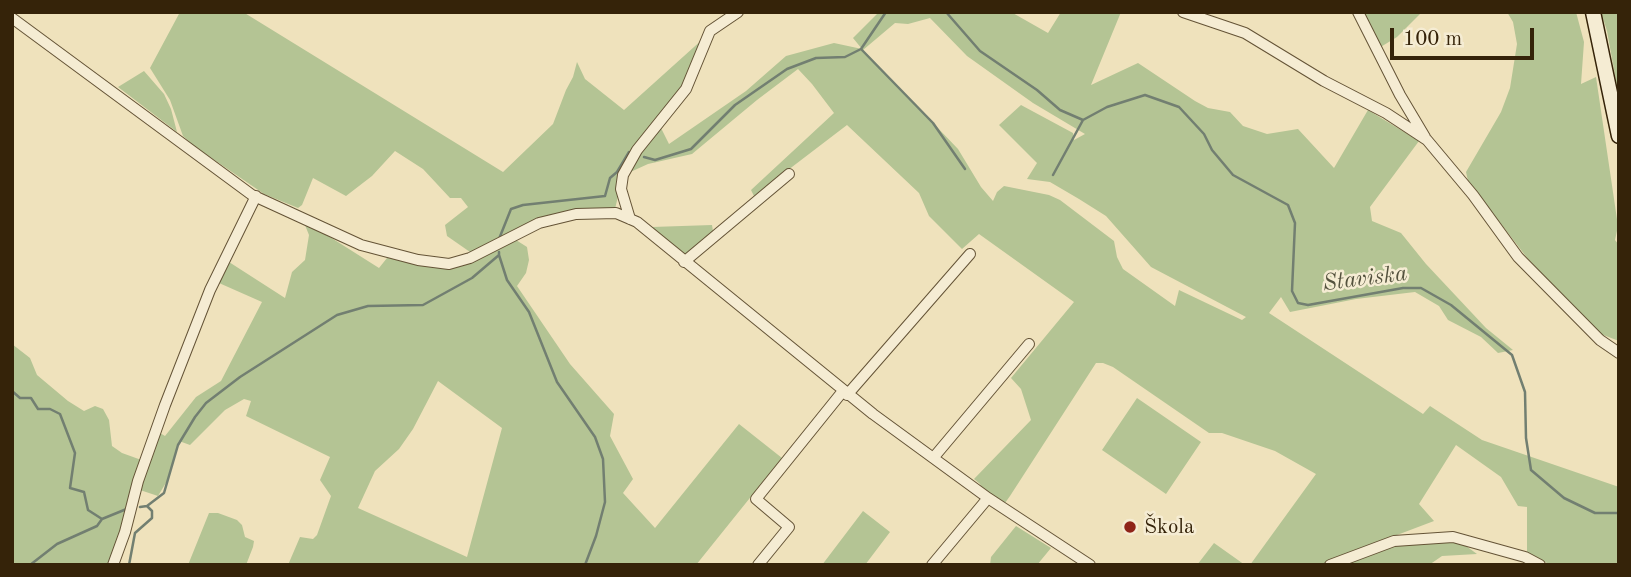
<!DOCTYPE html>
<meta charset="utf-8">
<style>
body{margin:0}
#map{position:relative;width:1631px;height:577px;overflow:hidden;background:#efe2bc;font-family:"Old Standard TT",serif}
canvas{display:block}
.frame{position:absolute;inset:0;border:14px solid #352309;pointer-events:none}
.scale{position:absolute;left:1390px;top:28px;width:144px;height:32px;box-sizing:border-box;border:4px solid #352309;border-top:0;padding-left:9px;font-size:21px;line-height:24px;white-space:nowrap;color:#352309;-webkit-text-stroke:5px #f5ecd3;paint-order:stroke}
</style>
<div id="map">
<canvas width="1631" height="577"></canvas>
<div class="frame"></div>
<div class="scale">100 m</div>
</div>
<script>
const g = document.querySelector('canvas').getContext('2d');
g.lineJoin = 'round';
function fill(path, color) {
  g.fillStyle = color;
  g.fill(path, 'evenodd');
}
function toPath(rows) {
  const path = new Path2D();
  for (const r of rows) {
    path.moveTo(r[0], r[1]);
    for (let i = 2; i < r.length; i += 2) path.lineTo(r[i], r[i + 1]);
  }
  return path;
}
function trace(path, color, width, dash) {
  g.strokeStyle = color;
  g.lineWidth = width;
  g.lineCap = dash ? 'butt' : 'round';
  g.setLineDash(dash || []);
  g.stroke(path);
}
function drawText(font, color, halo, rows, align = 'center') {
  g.font = font + ' "Old Standard TT",serif';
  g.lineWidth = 5;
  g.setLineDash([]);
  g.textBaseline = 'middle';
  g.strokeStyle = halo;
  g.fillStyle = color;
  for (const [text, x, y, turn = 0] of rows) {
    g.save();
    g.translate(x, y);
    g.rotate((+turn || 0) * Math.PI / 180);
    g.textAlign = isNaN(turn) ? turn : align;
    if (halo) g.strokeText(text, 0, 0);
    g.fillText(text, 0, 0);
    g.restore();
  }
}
fill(toPath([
 [180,12,243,12,503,172,553,124,566,90,573,77,577,62,585,79,624,110,704,38,688,90,660,126,669,144,746,91,786,56,834,43,862,49,853,38,879,12,1011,12,1048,33,1061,12,1121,12,1091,85,1138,63,1195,101,1208,108,1230,112,1243,126,1267,134,1298,129,1334,168,1368,110,1419,141,1370,207,1372,221,1401,233,1426,264,1486,328,1513,350,1498,353,1481,337,1448,320,1439,306,1415,292,1356,299,1290,312,1281,297,1269,313,1423,414,1430,406,1482,440,1619,487,1619,565,1552,565,1527,555,1527,507,1518,506,1501,477,1456,445,1419,504,1434,521,1397,535,1462,543,1477,554,1442,556,1429,565,1250,565,1316,474,1275,451,1222,433,1209,433,1113,367,1103,363,1096,363,1010,496,1005,503,1001,502,982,489,980,484,974,479,1031,420,1021,389,1011,378,1074,302,979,234,962,249,929,216,919,193,847,125,754,196,751,190,834,113,812,84,798,69,757,100,692,154,648,164,626,174,620,188,615,209,538,219,470,252,447,236,445,225,468,207,461,198,450,198,423,169,395,151,372,176,346,196,313,178,302,205,298,208,264,194,194,146,183,136,170,100,150,68],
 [930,18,967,56,1033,103,1085,134,1074,140,1073,133,1021,105,999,125,1037,163,1027,179,1050,182,1079,199,1106,216,1151,267,1246,317,1242,320,1179,290,1175,306,1123,269,1117,257,1114,241,1060,200,1049,195,1004,186,997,192,993,201,981,187,958,149,863,50,895,23,908,24],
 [1361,12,1422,12,1397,37,1379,48],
 [1507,12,1576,12,1584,42,1581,84,1596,77,1618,226,1615,240,1619,245,1619,341,1598,333,1571,305,1528,259,1468,181,1466,172,1501,112,1510,88,1517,44,1513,22],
 [1601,12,1619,12,1619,97,1607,31],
 [144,71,164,94,171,109,177,132,118,87],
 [303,220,379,268,387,258,404,259,430,265,516,240,527,247,529,260,526,273,517,286,570,364,614,414,610,436,633,479,623,493,655,528,739,424,782,458,696,565,288,565,300,537,313,539,317,535,331,496,320,480,330,457,246,416,251,401,244,399,225,410,190,445,179,441,167,481,158,496,137,489,117,565,12,565,12,344,30,358,37,375,68,401,84,411,95,406,103,409,109,420,112,446,122,453,147,462,160,433,165,436,196,397,221,381,262,302,219,283,229,262,285,298,292,272,305,260,309,235],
 [438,381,502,428,467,557,358,508,375,471,399,449,413,429],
 [712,225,713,231,683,257,652,227],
 [1137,398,1201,442,1166,494,1102,450],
 [863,511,890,532,865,565,822,565],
 [209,513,218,513,237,520,242,525,245,537,254,541,253,547,246,565,188,565],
 [1016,526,1051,548,1037,565,990,565,991,557],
 [1214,543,1245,565,1197,565]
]), '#b4c494');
trace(toPath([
 [946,12,980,51,1037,90,1060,110,1083,120,1107,107,1145,95,1179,107,1204,134,1212,150,1233,175,1288,205,1295,223,1292,291,1298,303,1308,305,1403,288,1421,288,1451,305,1512,355,1525,392,1526,438,1531,470,1564,498,1595,513,1619,513],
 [861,49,933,123,965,169],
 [644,157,655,160,691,149,735,105,787,69,816,58,845,57,861,49,886,12],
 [1053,175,1083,120],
 [499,239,511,209,523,205,605,196,610,178,617,172,629,152],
 [499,255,507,280,529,312,557,382,595,437,603,459,605,502,596,536,585,565],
 [12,391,20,398,31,398,38,409,50,409,60,414,75,453,70,488,84,492,88,510,102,519],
 [140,507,147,506,164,493,178,445,195,417,206,403,240,377,337,315,368,306,423,305,472,278,499,255,499,252],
 [30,565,57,544,97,526,102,519,129,508],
 [129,565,135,533,152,518,152,511,147,506]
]), '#727f71', 2.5);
const minor = toPath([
 [1183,12,1245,33,1324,81,1386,113,1427,140,1473,195,1518,257,1600,340,1619,353],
 [1358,12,1400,95,1425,137],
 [12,18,252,195,361,245,418,260,449,264,470,258,539,223,576,214,616,213,637,222,873,414,988,498,1090,565],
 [630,219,621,189,623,175,637,150,686,89,710,31,738,12],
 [684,262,789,174],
 [847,395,970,254],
 [934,457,1029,344],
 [113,565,125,532,138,481,165,405,210,290,256,196],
 [758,565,789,527,756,499,843,391],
 [932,565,988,498],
 [1330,565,1394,541,1453,537,1525,557,1540,565]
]);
const secondary = toPath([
 [1593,12,1619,136]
]);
trace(minor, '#645336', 12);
trace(secondary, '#352309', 17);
trace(minor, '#f5ecd3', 10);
trace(secondary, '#f5ecd3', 14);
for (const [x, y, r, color] of [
 [1130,527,7,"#8f2418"]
]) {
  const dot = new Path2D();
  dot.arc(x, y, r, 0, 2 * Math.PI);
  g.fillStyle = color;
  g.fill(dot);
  trace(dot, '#f5ecd3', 2.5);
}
drawText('21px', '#352309', '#f5ecd3', [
 ["Škola",1144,527]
], 'left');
drawText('italic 23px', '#53513d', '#f5ecd3', [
 ["Staviska",1365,279,-7]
]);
</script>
